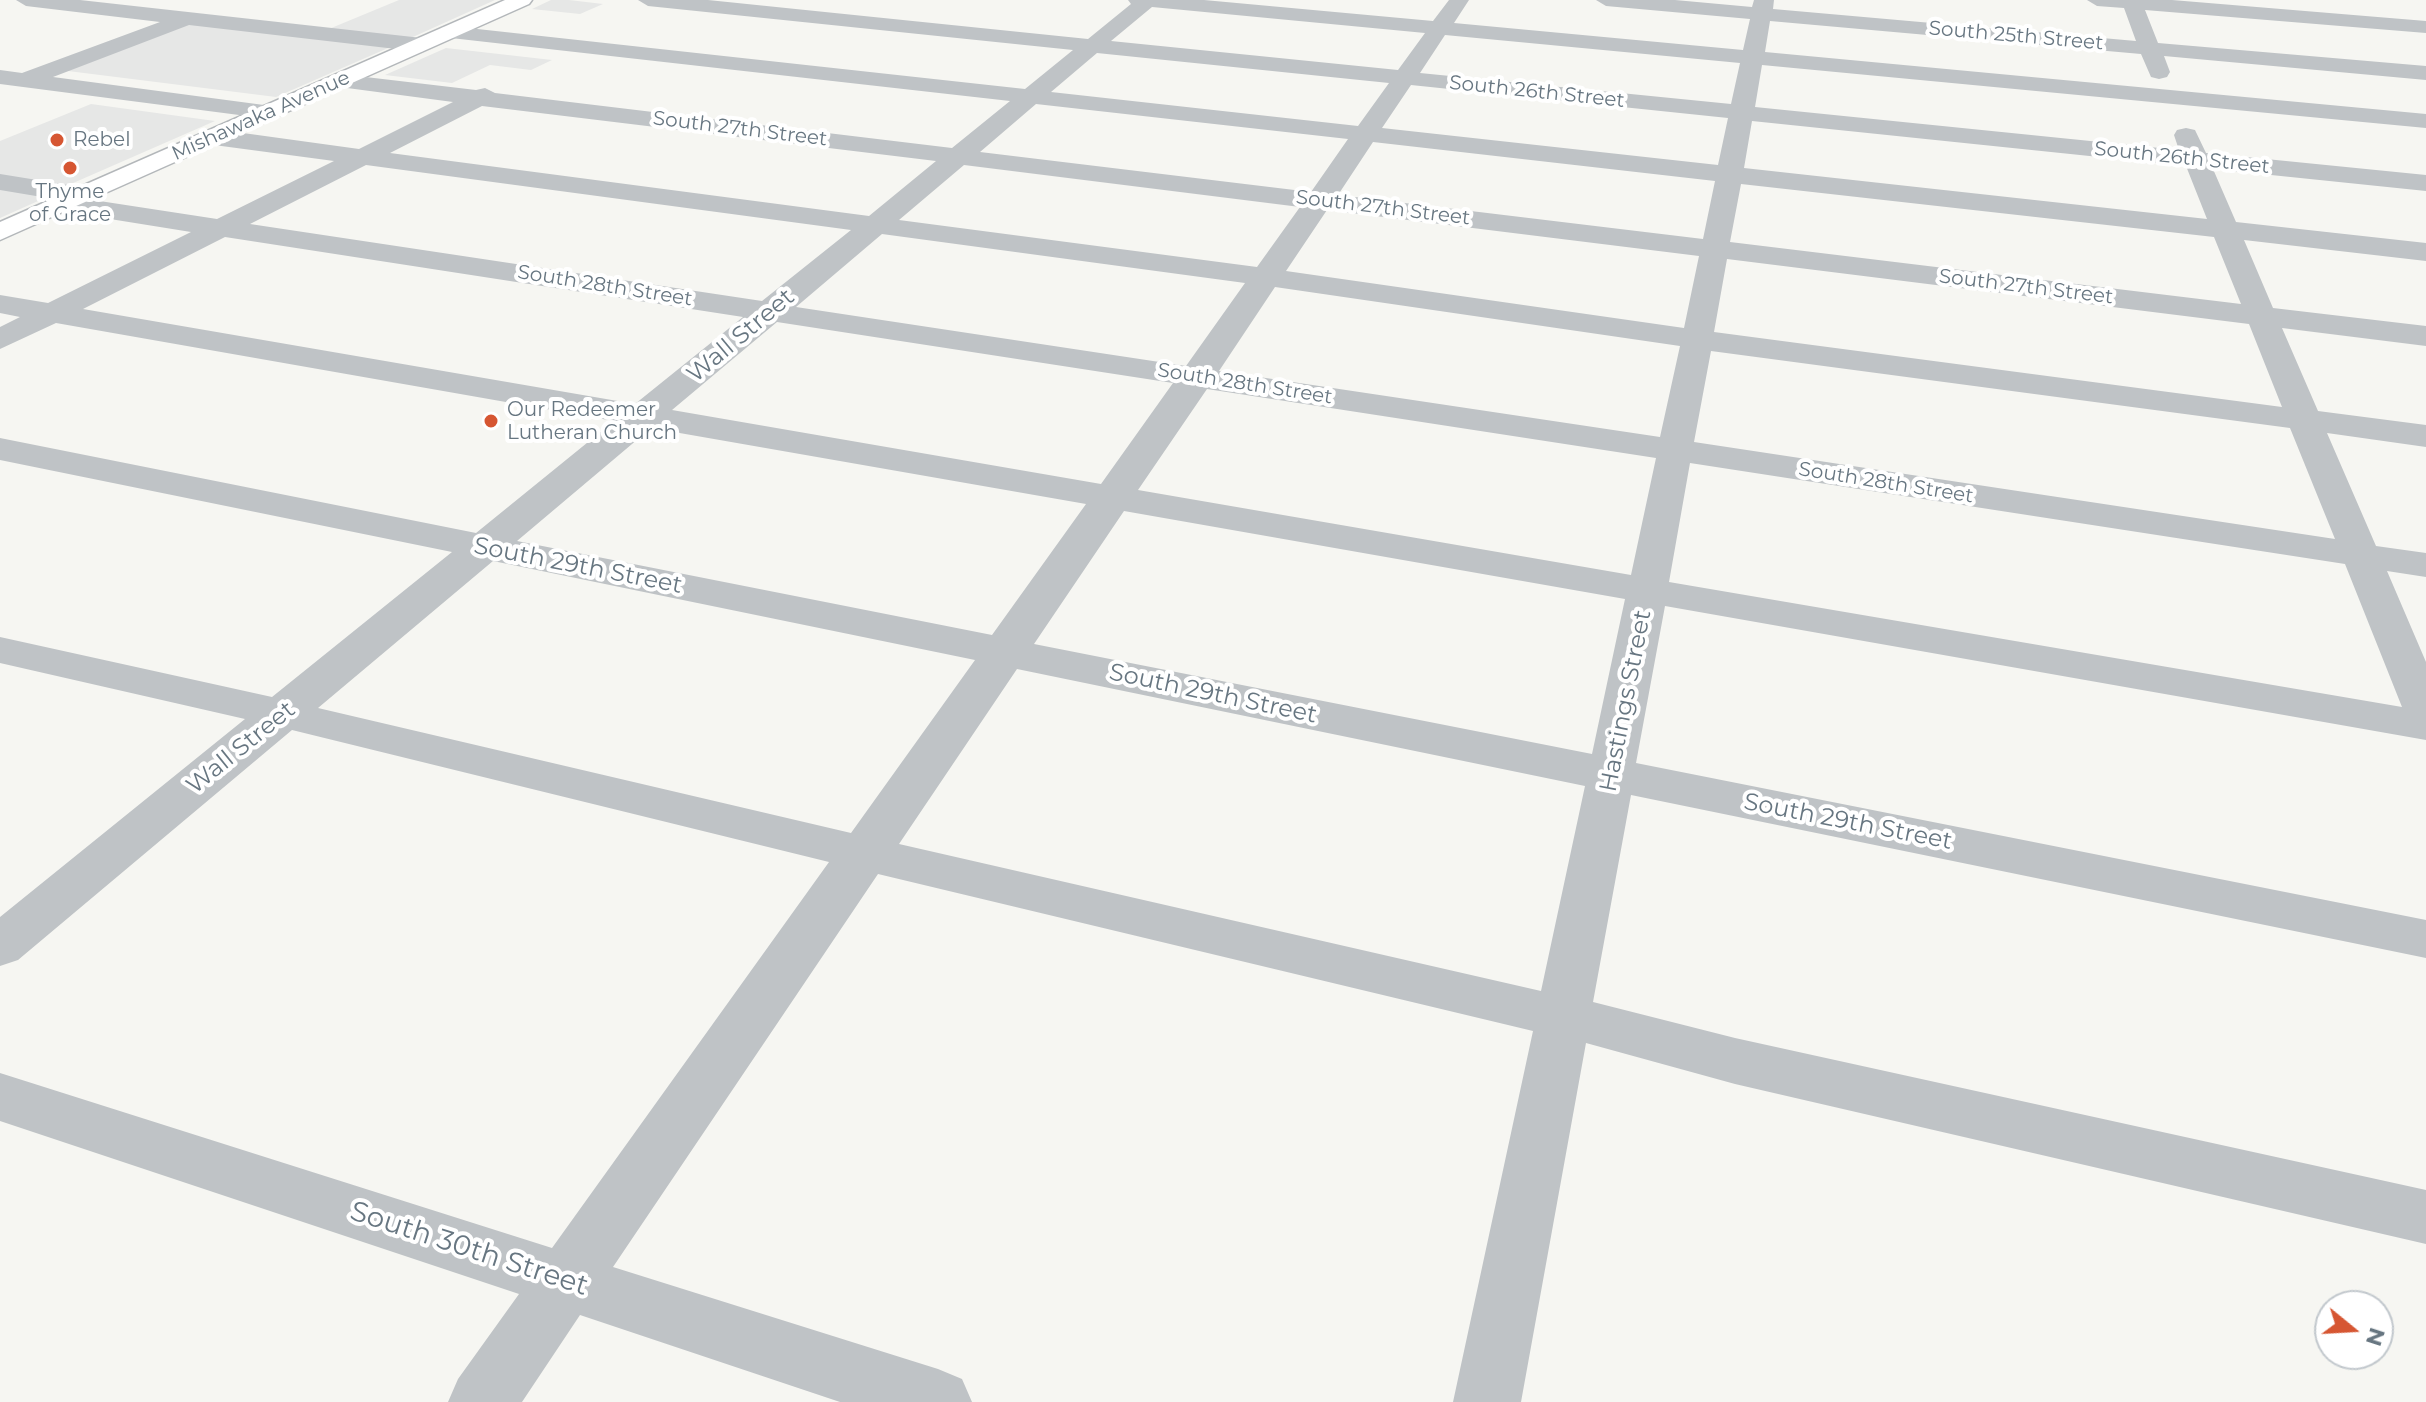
<!DOCTYPE html>
<style>
body{margin:0}
#map{position:relative;width:2426px;height:1402px;overflow:hidden;background:#f6f6f2;font-family:Montserrat,sans-serif}
canvas{display:block}
.north{position:absolute;left:2314px;top:1290px;width:80px;height:80px;box-sizing:border-box;background:#fff;border:2px solid #c2c8cd;border-radius:50%;rotate:108deg;font-size:22px;font-weight:700;line-height:32px;text-align:center;color:#677681}
.north::after{content:'';display:block;margin:auto;width:28px;height:36px;background:#d65632;clip-path:polygon(50% 0,100% 100%,50% 72%,0 100%)}
</style>
<div id="map">
<canvas width="2426" height="1402"></canvas>
<div class="north">N</div>
</div>
<script>
const g = document.querySelector('canvas').getContext('2d');
g.lineJoin = 'round';
function fill(path, color) {
  g.fillStyle = color;
  g.fill(path, 'evenodd');
}
function toPath(rows) {
  const path = new Path2D();
  for (const r of rows) {
    path.moveTo(r[0], r[1]);
    for (let i = 2; i < r.length; i += 2) path.lineTo(r[i], r[i + 1]);
  }
  return path;
}
function trace(path, color, width, dash) {
  g.strokeStyle = color;
  g.lineWidth = width;
  g.lineCap = dash ? 'butt' : 'round';
  g.setLineDash(dash || []);
  g.stroke(path);
}
function drawText(font, color, halo, rows, align = 'center') {
  g.font = font + ' Montserrat,sans-serif';
  g.lineWidth = 8;
  g.setLineDash([]);
  g.textBaseline = 'middle';
  g.strokeStyle = halo;
  g.fillStyle = color;
  for (const [text, x, y, turn = 0] of rows) {
    g.save();
    g.translate(x, y);
    g.rotate((+turn || 0) * Math.PI / 180);
    g.textAlign = isNaN(turn) ? turn : align;
    if (halo) g.strokeText(text, 0, 0);
    g.fillText(text, 0, 0);
    g.restore();
  }
}
fill(toPath([
 [399,0,495,0,404,41,324,31],
 [551,0,569,0,603,4,580,14,532,9],
 [189,22,395,45,276,97,60,70],
 [446,48,552,60,531,70,490,65,452,83,385,75],
 [91,104,215,121,64,187,0,178,0,141],
 [0,185,56,193,0,218]
]), '#e6e7e6');
const major = toPath([
 [505,0,532,0,529,4,0,240,0,222,505,0]
]);
trace(major, '#b3b7ba', 3);
fill(toPath([
 [16,0,80,0,422,38,433,45,422,52,189,25,53,77,279,107,282,112,279,117,270,119,0,84,0,70,22,73,160,22,26,6,16,0],
 [638,0,708,0,1088,39,1131,4,1128,0,1204,0,1433,21,1449,0,1469,0,1454,23,1743,50,1750,19,1606,6,1596,0,1675,0,1752,7,1754,0,1774,0,1773,9,2136,41,2124,8,2097,6,2087,0,2172,0,2426,21,2426,33,2145,10,2158,43,2426,66,2426,80,2164,56,2170,72,2167,77,2159,79,2151,77,2141,54,1770,21,1765,52,2426,114,2426,128,1762,65,1755,107,2179,150,2174,135,2177,130,2186,128,2195,130,2206,153,2426,175,2426,191,2213,169,2236,222,2426,243,2426,261,2244,240,2273,308,2426,326,2426,346,2282,328,2318,411,2426,425,2426,447,2327,433,2376,546,2426,553,2426,577,2387,571,2426,662,2426,740,1665,606,1636,763,2426,920,2426,958,1631,795,1593,1002,1735,1038,2426,1190,2426,1244,1735,1084,1586,1043,1521,1402,1453,1402,1533,1031,878,874,613,1267,938,1369,962,1379,972,1402,840,1402,580,1315,522,1402,448,1402,458,1379,519,1294,0,1121,0,1073,552,1248,829,862,292,730,18,960,0,966,0,917,245,719,0,663,0,637,272,697,452,552,0,460,0,438,476,533,614,421,56,323,0,349,0,327,20,317,0,313,0,295,48,303,191,232,54,210,50,204,54,199,0,190,0,174,93,189,96,195,93,200,217,219,334,161,214,145,205,142,201,137,205,132,214,129,359,149,453,102,332,86,328,81,332,76,340,74,476,90,485,88,495,93,952,148,1010,101,442,37,439,32,442,27,450,26,1025,89,1073,50,648,6,638,0],
 [1152,7,1425,33,1398,70,1111,41,1152,7],
 [1445,35,1740,63,1731,104,1420,73,1445,35],
 [1097,53,1389,83,1358,126,1051,92,1097,53],
 [1411,85,1728,118,1718,165,1382,128,1411,85],
 [1036,104,1348,139,1311,192,980,152,1036,104],
 [482,106,936,161,869,216,390,153,482,106],
 [1752,121,2186,166,2207,219,1744,168,1752,121],
 [1373,142,1715,181,1703,239,1338,195,1373,142],
 [366,165,851,230,762,301,250,224,366,165],
 [964,165,1300,207,1257,267,899,220,964,165],
 [1741,184,2214,237,2241,304,1730,242,1741,184],
 [1327,210,1699,256,1684,328,1286,271,1327,210],
 [882,234,1245,283,1186,366,796,307,882,234],
 [225,237,743,317,635,404,83,309,225,237],
 [1727,259,2249,324,2282,407,1714,332,1727,259],
 [1275,287,1680,346,1660,437,1219,371,1275,287],
 [777,322,1173,383,1101,484,672,410,777,322],
 [1711,351,2290,428,2335,539,1694,442,1711,351],
 [1207,389,1656,458,1631,575,1138,490,1207,389],
 [651,428,1086,504,992,635,517,541,651,428],
 [1690,463,2345,564,2402,707,1669,582,1690,463],
 [1124,511,1625,599,1592,754,1034,644,1124,511],
 [493,561,975,660,851,833,318,708,493,561],
 [1017,669,1585,786,1541,991,899,844,1017,669]
]), '#bfc3c6');
fill(major, '#fff');
for (const [x, y, r, color] of [
 [57,140,8,"#d65632"],
 [70,168,8,"#d65632"],
 [491,421,8,"#d65632"]
]) {
  const dot = new Path2D();
  dot.arc(x, y, r, 0, 2 * Math.PI);
  g.fillStyle = color;
  g.fill(dot);
  trace(dot, '#fff', 3);
}
drawText('20px', '#677681', '#fff', [
 ["South 25th Street",2016,36,5],
 ["South 26th Street",1537,92,6],
 ["Mishawaka Avenue",261,116,-24],
 ["South 27th Street",740,129,7],
 ["South 26th Street",2182,158,6],
 ["South 27th Street",1383,208,7],
 ["South 28th Street",605,286,9],
 ["South 27th Street",2026,287,7],
 ["South 28th Street",1245,384,9],
 ["South 28th Street",1886,483,9]
]);
drawText('20px', '#677681', '#fff', [
 ["Rebel",73,140],
 ["Thyme",70,192,"center"],
 ["of Grace",70,215,"center"],
 ["Our Redeemer",507,410],
 ["Lutheran Church",507,433]
], 'left');
drawText('24px', '#677681', '#fff', [
 ["Wall Street",741,336,-40],
 ["South 29th Street",578,566,11],
 ["South 29th Street",1213,694,12],
 ["Hastings Street",1626,701,-79],
 ["Wall Street",241,748,-39],
 ["South 29th Street",1848,822,11]
]);
drawText('28px', '#677681', '#fff', [
 ["South 30th Street",469,1249,18]
]);
</script>
